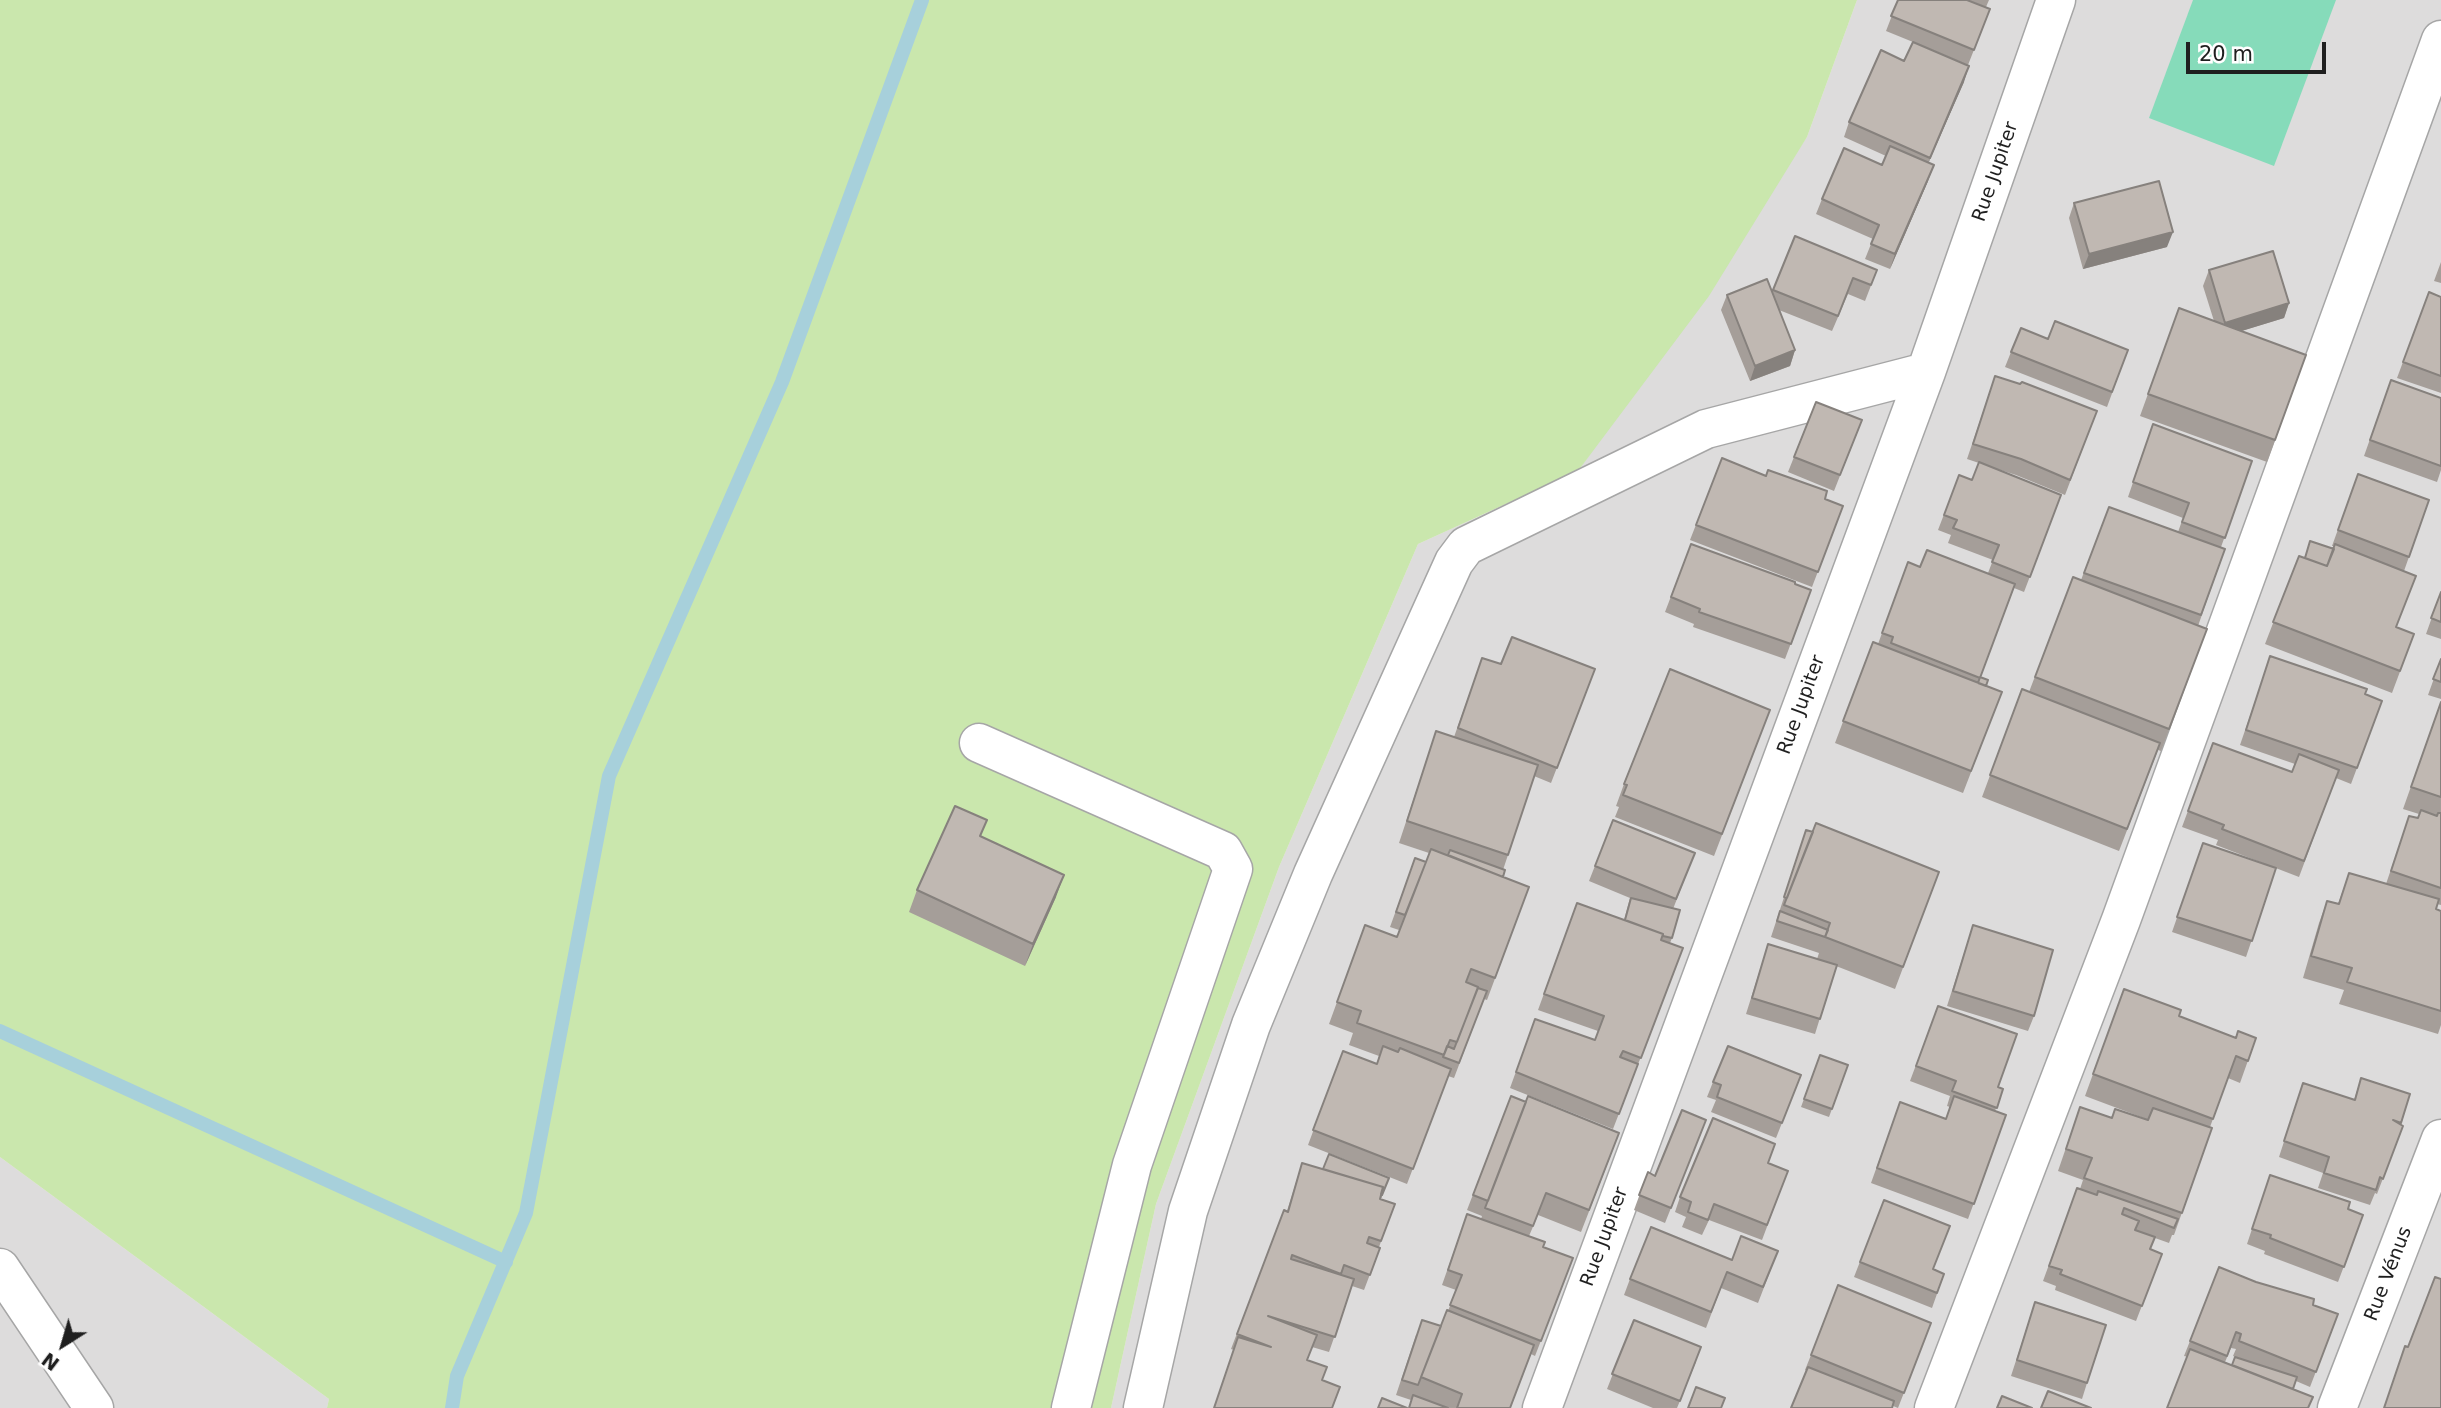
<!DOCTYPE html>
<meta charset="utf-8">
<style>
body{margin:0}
#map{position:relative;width:2441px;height:1408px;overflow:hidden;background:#efece5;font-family:"DejaVu Sans",sans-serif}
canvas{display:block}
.north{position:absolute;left:28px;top:1310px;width:70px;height:70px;-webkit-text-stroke:5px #fff;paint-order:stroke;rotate:217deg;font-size:19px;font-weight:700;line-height:28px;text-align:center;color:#1f1f1f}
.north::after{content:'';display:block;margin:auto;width:24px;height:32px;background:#1f1f1f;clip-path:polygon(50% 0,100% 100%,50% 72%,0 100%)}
.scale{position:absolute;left:2186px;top:42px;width:140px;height:32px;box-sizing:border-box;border:4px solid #1f1f1f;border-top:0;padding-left:9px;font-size:21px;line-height:24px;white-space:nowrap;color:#1f1f1f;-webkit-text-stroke:5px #fff;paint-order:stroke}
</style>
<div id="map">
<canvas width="2441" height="1408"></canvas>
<div class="north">N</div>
<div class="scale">20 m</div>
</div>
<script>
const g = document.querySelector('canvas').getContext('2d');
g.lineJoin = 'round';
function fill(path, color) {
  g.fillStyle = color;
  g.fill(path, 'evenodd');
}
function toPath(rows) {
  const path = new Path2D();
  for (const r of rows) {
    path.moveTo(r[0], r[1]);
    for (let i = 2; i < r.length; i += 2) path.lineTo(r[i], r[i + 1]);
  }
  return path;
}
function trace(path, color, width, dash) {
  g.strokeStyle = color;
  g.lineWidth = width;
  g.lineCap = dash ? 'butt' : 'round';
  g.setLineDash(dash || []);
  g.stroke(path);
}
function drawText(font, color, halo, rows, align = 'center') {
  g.font = font + ' "DejaVu Sans",sans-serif';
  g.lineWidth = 7;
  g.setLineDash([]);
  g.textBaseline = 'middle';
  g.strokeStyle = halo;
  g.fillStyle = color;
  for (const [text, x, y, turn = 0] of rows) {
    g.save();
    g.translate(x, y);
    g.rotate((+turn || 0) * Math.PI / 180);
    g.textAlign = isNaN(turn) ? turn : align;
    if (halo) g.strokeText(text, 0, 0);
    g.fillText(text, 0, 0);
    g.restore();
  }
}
fill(toPath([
 [1857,0,2441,0,2441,1408,1111,1408,1156,1204,1279,867,1418,544,1578,471,1807,137],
 [0,1157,329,1399,327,1408,0,1408]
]), '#dddcdc');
fill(toPath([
 [0,0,1857,0,1807,137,1709,296,1578,471,1418,544,1279,867,1156,1204,1111,1408,327,1408,329,1399,0,1157]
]), '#cae7ad');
fill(toPath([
 [2193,0,2336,0,2274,166,2149,118]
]), '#86dbba');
trace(toPath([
 [0,1031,506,1262],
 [452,1408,457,1376,526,1213,609,776,782,382,922,0]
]), '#a7d0db', 14);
const minor = toPath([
 [979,743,1223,851,1233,869,1132,1165,1071,1408],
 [0,1268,94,1408],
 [1143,1408,1188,1211,1251,1025,1313,874,1454,562,1466,546,1706,429,1926,372],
 [1542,1408,1926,372,2056,0],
 [1934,1408,2121,920,2441,40],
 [2337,1408,2441,1139]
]);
trace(minor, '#a6a6a6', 41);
trace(minor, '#fff', 38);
fill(toPath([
 [1898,0,1990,9,1968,65,1928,48,1964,82,1928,163,1928,181,1890,269,1865,259,1873,239,1816,214,1822,199,1882,165,1886,156,1844,137,1849,122,1904,61,1913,42,1886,31],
 [1968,0,1989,0,1986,7],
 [2074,203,2167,247,2083,269,2069,218],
 [1795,236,1877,270,1865,301,1848,294,1832,331,1779,310,1795,350,1790,366,1750,381,1721,310,1727,295,1772,292],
 [2441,262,2441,283,2434,281],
 [2209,270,2289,303,2284,318,2241,331,2298,377,2267,462,2140,416,2179,308,2214,321,2203,286],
 [2429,292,2441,297,2441,393,2397,378],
 [2048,339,2128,350,2107,407,2005,367,2011,352],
 [1995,376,2097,411,2065,495,2016,475,1985,465,2061,495,2024,592,2014,588,1980,677,1986,686,2002,692,1963,793,1835,743,1873,642,1878,644,1908,562,1920,567,1988,573,1993,560,1948,543,1951,535,1938,530,1959,475,1972,480,1979,463,1967,459],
 [2391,380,2441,398,2441,470,2437,482,2364,456],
 [2153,424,2252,461,2221,547,2225,549,2198,626,2207,629,2161,751,2158,750,2119,851,1982,797,2022,689,2029,692,2073,577,2081,580,2109,507,2178,532,2183,518,2128,497],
 [1856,435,1834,491,1788,472,1794,457],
 [1722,458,1843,506,1812,587,1690,540],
 [2358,474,2429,500,2404,571,2397,627,2414,634,2392,693,2265,644,2299,556,2304,558,2334,549,2335,546,2332,546],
 [1691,544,1811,590,1785,659,1693,627,1694,624,1665,612],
 [2441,592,2441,639,2426,634],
 [1482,658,1501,664,1595,669,1551,783,1534,776,1503,870,1503,877,1529,887,1487,1000,1484,999,1454,1078,1448,1076,1407,1184,1308,1145,1343,1051,1377,1064,1379,1056,1349,1045,1353,1033,1329,1024,1365,925,1397,937,1399,930,1390,927,1415,858,1426,862,1429,853,1399,843,1436,731,1454,737],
 [2441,659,2441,699,2428,695],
 [2265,672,2365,694,2382,701,2351,784,2336,778,2299,877,2216,845,2218,840,2182,827,2213,743,2292,772,2295,764,2240,745],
 [2441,702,2441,905,2437,904,2436,909,2441,911,2441,1025,2438,1034,2339,1004,2344,990,2303,978,2319,923,2327,901,2338,904,2349,873,2386,884,2409,816,2418,818,2419,814,2403,809],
 [1770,710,1714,856,1615,817,1619,807,1616,806,1624,784],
 [1613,820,1695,853,1673,909,1672,938,1670,943,1683,948,1613,1129,1510,1088,1535,1019,1595,1040,1598,1031,1538,1010,1577,903,1624,920,1630,898,1589,881],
 [1806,830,1939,872,1895,989,1836,966,1815,1034,1746,1014,1768,944,1817,959,1819,953,1771,937],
 [2203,843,2276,868,2246,957,2172,932],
 [917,890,1056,897,1025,966,909,912],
 [1973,925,2034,1016,2028,1031,1947,1006],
 [2124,989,2179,1016,2236,1038,2256,1038,2240,1083,2228,1078,2210,1127,2212,1128,2174,1235,2172,1235,2169,1243,2155,1238,2150,1249,2162,1254,2136,1321,2055,1290,2056,1286,2043,1281,2077,1188,2080,1189,2083,1180,2058,1171,2080,1107,2112,1118,2149,1120,2085,1096],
 [1938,1006,1998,1087,2003,1089,1995,1111,2006,1115,1968,1219,1871,1183,1900,1102,1946,1119,1950,1107,1947,1106,1950,1096,1910,1081],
 [1820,1055,1848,1065,1829,1117,1801,1107],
 [1801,1075,1776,1138,1711,1112,1716,1100,1707,1097,1713,1082],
 [2361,1078,2410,1094,2401,1125,2403,1126,2377,1194,2375,1193,2370,1205,2318,1188,2323,1173,2279,1157,2303,1083,2354,1100],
 [1511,1096,1611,1155,1581,1232,1538,1215,1529,1236,1543,1247,1573,1258,1535,1356,1531,1354,1510,1408,1409,1408,1411,1400,1396,1395,1416,1335,1441,1326,1448,1311,1456,1290,1442,1285,1467,1214,1481,1219,1482,1216,1467,1210],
 [1706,1120,1665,1223,1634,1210,1648,1172,1655,1176],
 [1302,1163,1323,1169,1389,1178,1381,1199,1395,1204,1379,1247,1380,1248,1364,1290,1352,1286,1329,1352,1312,1347,1234,1350,1231,1349,1284,1210,1287,1211],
 [1769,1163,1788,1171,1762,1240,1709,1220,1702,1235,1682,1227,1686,1217,1675,1212,1680,1197],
 [2270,1175,2363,1215,2338,1282,2264,1254,2265,1251,2247,1244],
 [1884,1200,1950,1226,1933,1269,1944,1274,1932,1308,1854,1277],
 [1778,1251,1758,1303,1721,1288,1706,1328,1624,1295,1630,1279],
 [2035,1302,2087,1383,2082,1399,2011,1376],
 [2313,1305,2338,1314,2310,1387,2296,1381,2184,1356,2190,1341],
 [2231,1348,2236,1349,2233,1356,2243,1360,2232,1365,2225,1362],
 [1634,1320,1696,1362,1677,1408,1653,1408,1607,1389],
 [1931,1323,1898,1408,1805,1370,1811,1355]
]), '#a59e99');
fill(toPath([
 [1969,66,1964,82,1924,173,1930,158],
 [1934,165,1928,181,1890,269,1895,254],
 [2173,232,2167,247,2083,269,2089,254],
 [2289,303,2284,318,2219,338,2225,323],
 [1795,350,1790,366,1750,381,1755,366],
 [1064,875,1056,897,1025,966,1033,944]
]), '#86817d');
const building = toPath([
 [1898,0,1967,0,1990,9,1974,50,1891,16,1898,0],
 [1913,42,1969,66,1930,158,1849,122,1881,50,1904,61,1913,42],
 [1890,146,1934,165,1895,254,1871,244,1879,225,1822,199,1844,148,1882,165,1890,146],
 [2159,181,2173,232,2089,254,2074,203,2159,181],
 [1795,236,1877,270,1871,285,1853,278,1838,316,1773,290,1795,236],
 [2273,251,2289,303,2225,323,2209,270,2273,251],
 [1767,279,1795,350,1755,366,1727,295,1767,279],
 [2429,292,2441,297,2441,376,2403,362,2429,292],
 [2179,308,2306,355,2275,440,2148,394,2179,308],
 [2055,321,2128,350,2112,392,2011,352,2021,328,2048,339,2055,321],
 [1995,376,2020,384,2022,382,2097,411,2070,480,2021,459,1973,444,1995,376],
 [2391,380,2441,398,2441,466,2370,440,2391,380],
 [1816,402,1862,420,1840,475,1794,457,1816,402],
 [2153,424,2252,461,2225,538,2182,522,2189,503,2133,482,2153,424],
 [1722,458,1766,476,1768,470,1827,491,1825,499,1843,506,1818,572,1696,525,1722,458],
 [1979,462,2061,495,2030,577,1992,562,1999,545,1953,528,1957,520,1944,515,1959,475,1972,480,1979,462],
 [2358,474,2429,500,2409,557,2338,530,2358,474],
 [2109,507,2225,549,2201,615,2084,573,2109,507],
 [2310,541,2334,549,2327,566,2305,558,2310,541],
 [1691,544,1795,582,1795,584,1811,590,1791,644,1699,612,1700,609,1671,597,1691,544],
 [2335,544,2416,576,2396,627,2414,634,2400,671,2273,622,2299,556,2327,566,2335,544],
 [1927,550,2015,584,1980,678,1891,643,1893,637,1882,633,1908,562,1920,567,1927,550],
 [2073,577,2207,629,2169,729,2035,677,2073,577],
 [2441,592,2441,622,2431,618,2441,592],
 [1512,637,1595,669,1557,768,1458,728,1482,658,1501,664,1512,637],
 [1873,642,2002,692,1971,771,1843,721,1873,642],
 [2270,656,2367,689,2365,694,2382,701,2357,768,2246,730,2270,656],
 [2441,659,2441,682,2433,679,2441,659],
 [1670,669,1770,710,1722,834,1623,795,1627,785,1624,784,1670,669],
 [1980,677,1988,680,1986,686,1978,683,1980,677],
 [2022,689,2160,743,2127,829,1990,775,2022,689],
 [2441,702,2441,797,2411,787,2441,702],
 [1436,731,1538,765,1508,855,1407,821,1436,731],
 [2213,743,2292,772,2299,754,2339,770,2304,861,2222,829,2224,825,2188,811,2213,743],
 [955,806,987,820,980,836,1064,875,1033,944,917,890,955,806],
 [2421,810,2437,816,2438,813,2441,813,2441,888,2391,871,2409,816,2418,818,2421,810],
 [1613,820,1695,853,1676,899,1595,866,1613,820],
 [1816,823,1939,872,1903,967,1825,937,1830,923,1784,905,1816,823],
 [1806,830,1813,832,1787,898,1784,897,1806,830],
 [2203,843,2276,868,2252,941,2177,917,2203,843],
 [1431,849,1529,887,1495,978,1471,969,1466,982,1478,987,1457,1042,1450,1040,1444,1055,1357,1023,1361,1011,1337,1002,1365,925,1397,937,1431,849],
 [1450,850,1505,870,1503,877,1448,855,1450,850],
 [1415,858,1426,862,1405,915,1396,912,1415,858],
 [2349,873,2439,899,2436,909,2441,911,2441,1011,2347,982,2352,968,2311,956,2327,901,2339,904,2349,873],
 [1631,898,1680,910,1672,938,1663,936,1663,934,1625,920,1631,898],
 [1577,903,1663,934,1661,940,1683,948,1641,1058,1623,1051,1620,1057,1638,1064,1619,1114,1516,1072,1535,1019,1595,1040,1604,1016,1544,994,1577,903],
 [1780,911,1828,930,1825,937,1777,921,1780,911],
 [1973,925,2053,950,2034,1016,1953,991,1973,925],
 [1768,944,1837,965,1820,1019,1752,998,1768,944],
 [1478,988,1487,991,1459,1063,1443,1057,1447,1046,1454,1049,1478,988],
 [2124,989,2181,1010,2179,1016,2236,1038,2238,1031,2256,1038,2248,1061,2236,1056,2213,1119,2093,1074,2124,989],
 [1938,1006,2017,1034,1998,1087,2003,1089,1997,1108,1952,1091,1956,1081,1916,1066,1938,1006],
 [1383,1046,1398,1052,1400,1048,1451,1069,1413,1169,1313,1130,1343,1051,1377,1064,1383,1046],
 [1728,1046,1801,1075,1782,1123,1717,1097,1721,1085,1713,1082,1728,1046],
 [1820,1055,1848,1065,1832,1109,1804,1099,1820,1055],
 [2361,1078,2410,1094,2401,1123,2393,1120,2403,1126,2383,1179,2380,1177,2376,1190,2324,1173,2329,1157,2284,1141,2303,1083,2355,1100,2361,1078],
 [1511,1096,1526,1102,1488,1201,1473,1195,1511,1096],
 [1528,1096,1619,1133,1589,1210,1546,1193,1533,1226,1485,1208,1528,1096],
 [1954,1096,2006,1115,1974,1204,1877,1168,1900,1102,1946,1119,1954,1096],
 [2080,1107,2112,1118,2115,1109,2148,1120,2153,1108,2212,1128,2182,1213,2084,1178,2092,1158,2066,1149,2080,1107],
 [1682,1110,1706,1120,1671,1208,1639,1195,1648,1172,1655,1176,1682,1110],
 [1713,1118,1775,1144,1768,1163,1788,1171,1767,1225,1714,1204,1708,1220,1688,1212,1691,1202,1680,1197,1713,1118],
 [1329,1154,1389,1178,1382,1195,1381,1194,1383,1187,1323,1169,1329,1154],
 [1302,1163,1383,1187,1380,1199,1395,1204,1381,1241,1369,1237,1367,1243,1380,1248,1370,1275,1344,1265,1341,1274,1292,1255,1291,1259,1354,1279,1335,1337,1268,1316,1317,1335,1307,1360,1327,1367,1322,1380,1340,1387,1332,1408,1214,1408,1238,1337,1271,1347,1237,1334,1284,1210,1288,1212,1302,1163],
 [2270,1175,2350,1202,2348,1209,2363,1215,2344,1267,2270,1238,2271,1235,2252,1229,2270,1175],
 [2077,1188,2097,1195,2098,1191,2178,1219,2174,1228,2124,1208,2122,1214,2139,1221,2135,1230,2155,1237,2150,1249,2162,1254,2142,1306,2060,1274,2062,1270,2049,1266,2077,1188],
 [1884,1200,1950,1226,1933,1269,1944,1274,1937,1293,1860,1262,1884,1200],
 [1467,1214,1545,1242,1543,1247,1573,1258,1541,1341,1450,1305,1462,1275,1448,1270,1467,1214],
 [1651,1227,1732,1260,1741,1236,1778,1251,1763,1287,1727,1272,1711,1312,1630,1279,1651,1227],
 [2219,1267,2256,1282,2314,1299,2313,1305,2338,1314,2316,1372,2239,1341,2241,1334,2236,1332,2227,1356,2190,1341,2219,1267],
 [2435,1277,2441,1279,2441,1408,2384,1408,2405,1346,2408,1347,2435,1277],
 [1838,1285,1931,1323,1904,1393,1811,1355,1838,1285],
 [2035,1302,2106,1325,2087,1383,2017,1360,2035,1302],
 [1447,1310,1534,1345,1510,1408,1457,1408,1462,1394,1421,1377,1447,1310],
 [1422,1320,1441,1326,1418,1385,1402,1380,1422,1320],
 [1634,1320,1701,1347,1680,1401,1612,1374,1634,1320],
 [2190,1349,2313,1397,2308,1408,2167,1408,2190,1349],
 [2235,1357,2297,1377,2293,1389,2232,1365,2235,1357],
 [1808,1367,1894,1401,1892,1408,1791,1408,1808,1367],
 [1696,1387,1725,1398,1721,1408,1688,1408,1696,1387],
 [2048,1391,2091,1408,2041,1408,2048,1391],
 [1413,1395,1448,1408,1409,1408,1413,1395],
 [2002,1396,2032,1408,1997,1408,2002,1396],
 [1382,1398,1407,1408,1378,1408,1382,1398]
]);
fill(building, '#c0b8b2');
trace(building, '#86817d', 2);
drawText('19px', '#1f1f1f', '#fff', [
 ["Rue Jupiter",1996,172,-71],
 ["Rue Jupiter",1802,705,-70],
 ["Rue Jupiter",1605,1237,-70],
 ["Rue Vénus",2389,1274,-69]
]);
</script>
